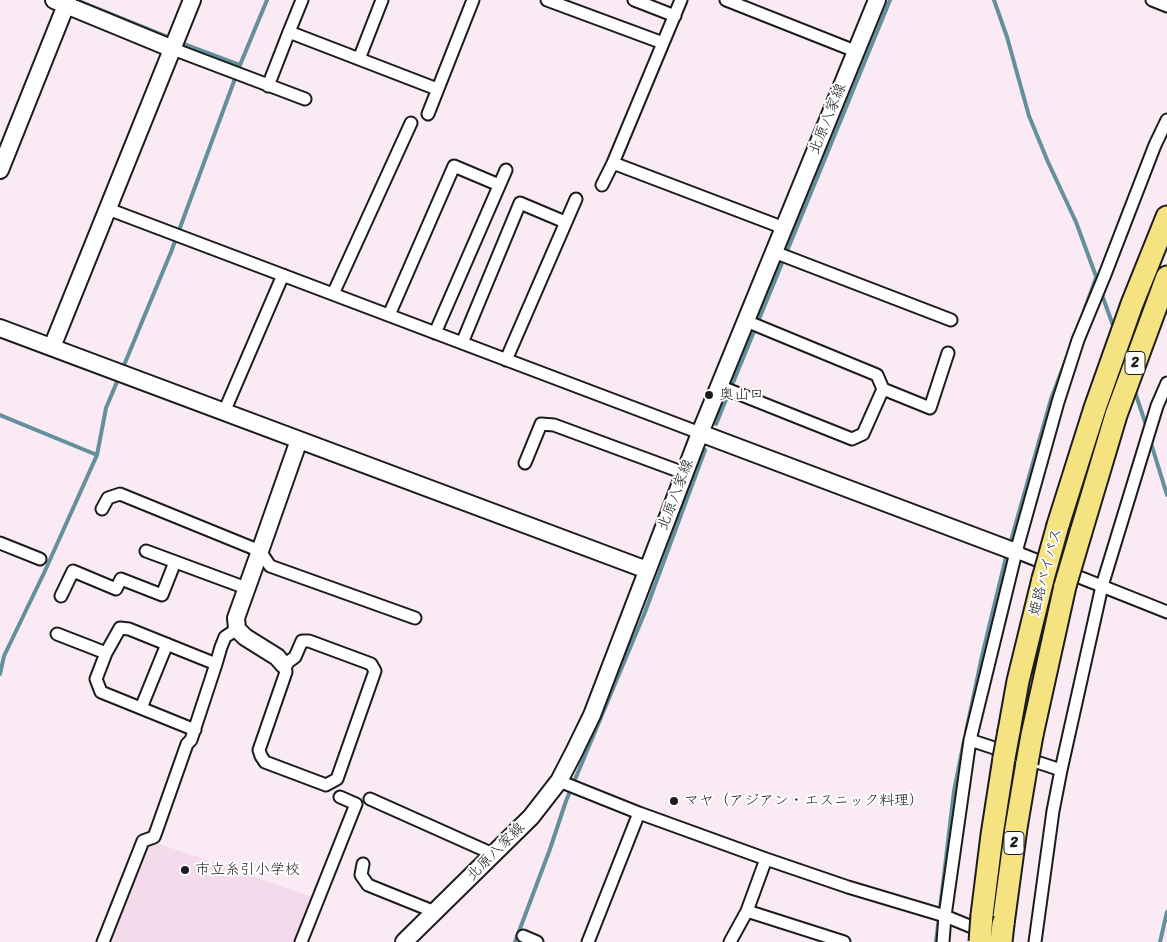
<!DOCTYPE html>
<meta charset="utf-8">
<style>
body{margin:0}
canvas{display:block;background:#f9eaf3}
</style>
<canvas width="1167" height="942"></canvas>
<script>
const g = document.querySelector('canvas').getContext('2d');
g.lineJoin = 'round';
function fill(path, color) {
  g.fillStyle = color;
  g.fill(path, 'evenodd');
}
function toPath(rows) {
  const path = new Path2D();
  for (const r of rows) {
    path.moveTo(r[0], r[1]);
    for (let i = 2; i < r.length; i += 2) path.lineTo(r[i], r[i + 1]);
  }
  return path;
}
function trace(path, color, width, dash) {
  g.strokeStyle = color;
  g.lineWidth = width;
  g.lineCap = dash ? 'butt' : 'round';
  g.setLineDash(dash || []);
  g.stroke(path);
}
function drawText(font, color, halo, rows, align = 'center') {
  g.font = font + ' Sriracha,"Klee One",sans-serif';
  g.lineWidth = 4;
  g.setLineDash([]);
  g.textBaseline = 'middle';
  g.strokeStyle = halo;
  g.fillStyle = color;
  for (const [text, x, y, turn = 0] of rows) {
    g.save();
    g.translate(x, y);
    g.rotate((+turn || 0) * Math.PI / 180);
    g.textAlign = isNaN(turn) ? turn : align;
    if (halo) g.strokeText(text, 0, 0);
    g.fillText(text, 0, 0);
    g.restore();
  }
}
fill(toPath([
 [151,841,312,897,314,903,299,942,107,942,146,843]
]), '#f4dbeb');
trace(toPath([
 [76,0,173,39],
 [994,0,1007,37,1029,116,1048,162,1076,222,1097,279],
 [179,42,240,65],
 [1101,292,1115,331],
 [1084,311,1096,278],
 [122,370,171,252,240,65,267,0],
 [1134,389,1147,428],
 [0,415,97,455],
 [716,424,890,0],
 [1150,440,1167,495],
 [1010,544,1051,399,1067,357],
 [0,674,4,656,44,573,97,455,106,408,119,377],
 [966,732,982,656,1007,553],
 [515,942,550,849,566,801,645,612,705,450],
 [936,942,954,791,964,741],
 [1160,942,1167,912]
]), '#63909c', 4);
const street = toPath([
 [547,0,663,43],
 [634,0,675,16],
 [726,0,855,51],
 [1152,0,1167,6],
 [289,32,302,0],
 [173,49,305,99],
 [359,59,382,0],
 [268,86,289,32,437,89],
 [428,114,473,0],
 [613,163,784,228],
 [602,185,613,163,681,0],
 [108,209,700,433],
 [774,252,951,320],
 [333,294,411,123],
 [389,315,454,166,499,185],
 [746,321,877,375,883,389,930,408,948,353],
 [435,333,506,170],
 [462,343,520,203,565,222],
 [506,360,576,199],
 [719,386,852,439,863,434,883,389],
 [224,412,283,275],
 [525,463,541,424,554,425,684,473],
 [102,509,108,498,120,494,260,551,270,566,415,618],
 [0,543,40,559],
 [146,551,246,588],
 [1016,552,1167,612],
 [61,596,73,571,116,589,121,579,162,595,175,562],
 [57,634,106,653],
 [302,641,309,641,371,664,375,671,337,779,326,785,265,762,261,756,259,750,286,672,284,665,295,657,302,641],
 [141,708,167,644],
 [195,730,101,692,96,679,106,653,120,628,129,629,216,664],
 [970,740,1061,770],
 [559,781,639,813,766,859,848,887,945,916,984,932],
 [370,799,493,854],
 [363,864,361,875,368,885,435,912],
 [747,911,844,942],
 [523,936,537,942],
 [103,942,143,841,154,837,157,829,187,744,191,740,216,664,221,647,225,637,237,629],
 [301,942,356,804,340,797],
 [588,942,639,813],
 [730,942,747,911,766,859],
 [943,942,945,916,970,740,1016,552,1058,402,1078,340,1104,277,1155,145,1167,120],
 [1035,942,1053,811,1061,770,1102,586,1157,406,1167,383]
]);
const secondary = toPath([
 [54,0,173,49],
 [0,170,68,0],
 [0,328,647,570],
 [52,347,192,0],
 [700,433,1016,552],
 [284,665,277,657,245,637,237,629,236,618,260,551,299,440],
 [404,942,531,817,559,781,574,752,592,715,700,433,877,0]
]);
const highway = toPath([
 [1058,525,1095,408,1132,304,1167,217],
 [1081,532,1116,415,1167,277],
 [1009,731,1018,681,1043,579],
 [1032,735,1065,586],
 [982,915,992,835,1004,758],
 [1003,924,1016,828,1027,763]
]);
trace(street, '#1c1c1c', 15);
trace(secondary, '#1c1c1c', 20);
trace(highway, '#1c1c1c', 25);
trace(street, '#fff', 11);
trace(secondary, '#fff', 16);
trace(highway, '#f5e381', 21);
const highwayBridge = toPath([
 [1043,579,1058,525],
 [1065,586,1081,532],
 [1004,758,1009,731],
 [1027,763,1032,735],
 [980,942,982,915],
 [1001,942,1003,924]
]);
trace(highwayBridge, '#1c1c1c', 25, []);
trace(highwayBridge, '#f5e381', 21);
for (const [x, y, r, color] of [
 [709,395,5,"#1c1c1c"],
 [674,801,5,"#1c1c1c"],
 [185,870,5,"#1c1c1c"]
]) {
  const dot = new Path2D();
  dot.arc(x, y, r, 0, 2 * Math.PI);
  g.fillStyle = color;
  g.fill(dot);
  trace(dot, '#fff', 2);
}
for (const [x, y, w] of [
 [1135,363,20],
 [1014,843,20]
]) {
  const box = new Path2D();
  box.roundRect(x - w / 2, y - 11.5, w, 23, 4);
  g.fillStyle = '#fff';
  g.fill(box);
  trace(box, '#1c1c1c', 1);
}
drawText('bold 14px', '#1c1c1c', null, [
 ["2",1135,363],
 ["2",1014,843]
]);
drawText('15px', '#1c1c1c', '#fff', [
 ["北原八家線",828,119,-68],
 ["北原八家線",676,495,-69],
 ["姫路バイパス",1046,572,-75],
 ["北原八家線",496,852,-45]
]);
drawText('15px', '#1c1c1c', '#fff', [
 ["奥山口",719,395],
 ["マヤ（アジアン・エスニック料理）",684,801],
 ["市立糸引小学校",195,870]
], 'left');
</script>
